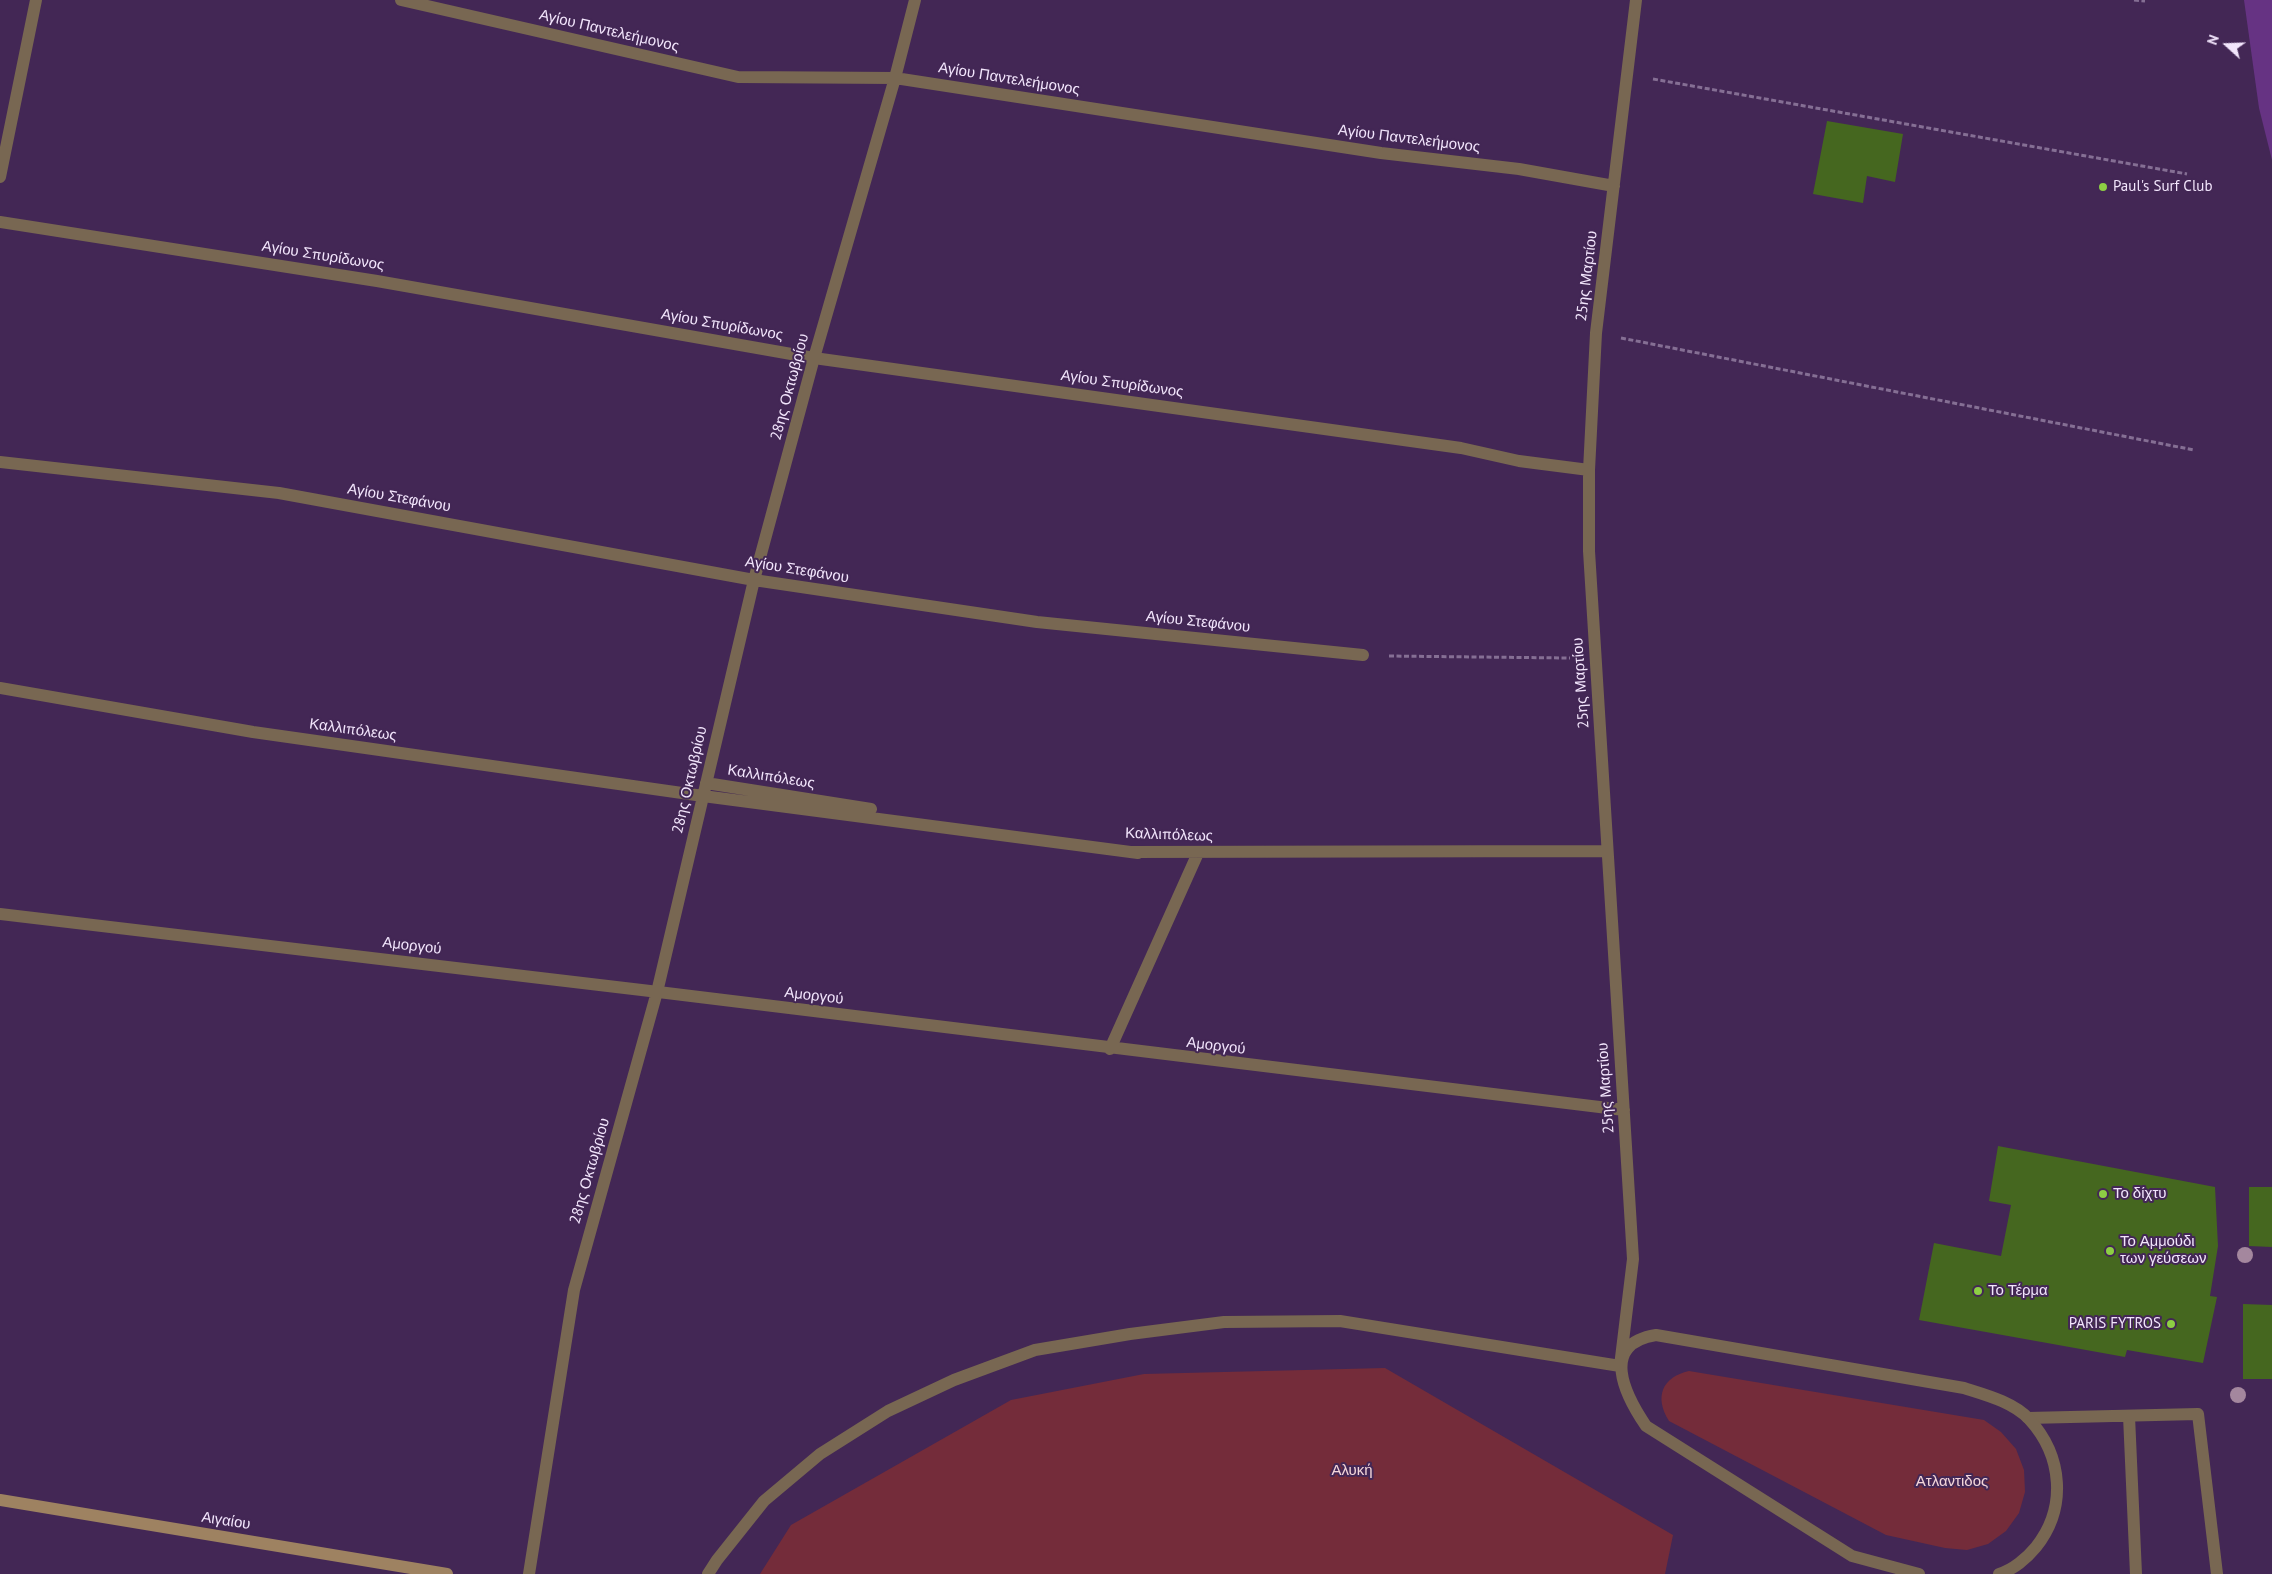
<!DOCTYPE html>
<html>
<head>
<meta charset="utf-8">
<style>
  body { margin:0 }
  #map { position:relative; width:2272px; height:1574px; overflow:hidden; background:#432755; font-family:"PT Sans",sans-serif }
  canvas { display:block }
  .north { position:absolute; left:2202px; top:20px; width:50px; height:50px; -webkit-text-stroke:4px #432755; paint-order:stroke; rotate:290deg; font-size:14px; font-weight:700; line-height:20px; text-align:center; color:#f2e5fc }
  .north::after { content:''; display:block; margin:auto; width:18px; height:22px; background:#f2e5fc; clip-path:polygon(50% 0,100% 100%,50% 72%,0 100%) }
</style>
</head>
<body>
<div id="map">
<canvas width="2272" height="1574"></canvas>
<div class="north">N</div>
</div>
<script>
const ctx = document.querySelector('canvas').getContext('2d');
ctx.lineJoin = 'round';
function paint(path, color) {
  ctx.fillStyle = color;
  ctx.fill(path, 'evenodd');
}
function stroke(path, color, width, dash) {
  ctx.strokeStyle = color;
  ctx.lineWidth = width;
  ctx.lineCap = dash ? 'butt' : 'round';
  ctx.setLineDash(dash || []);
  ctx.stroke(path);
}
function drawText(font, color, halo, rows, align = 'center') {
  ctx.font = font + ' "PT Sans",sans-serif';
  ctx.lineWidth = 4;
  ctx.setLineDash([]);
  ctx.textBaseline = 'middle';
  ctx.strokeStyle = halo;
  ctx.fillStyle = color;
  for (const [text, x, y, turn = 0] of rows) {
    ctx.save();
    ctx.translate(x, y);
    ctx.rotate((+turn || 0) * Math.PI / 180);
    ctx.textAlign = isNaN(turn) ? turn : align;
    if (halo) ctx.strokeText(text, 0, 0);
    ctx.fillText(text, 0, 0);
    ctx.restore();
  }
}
paint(new Path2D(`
  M1385,1368L1673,1535L1665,1574H760L791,1525L1011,1400L1144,1374Z
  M1689,1371L1984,1420L2001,1432L2016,1449L2024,1470L2025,1492L2019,1513L2006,1531L1988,1544L1967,1550L1945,1548L1886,1535L1669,1421C1654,1397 1662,1377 1689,1371Z`), '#742c3a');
paint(new Path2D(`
  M2244,0H2272V160L2259,108Z`), '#663383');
paint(new Path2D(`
  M1827,121L1903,134L1895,182L1867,176L1863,203L1813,194Z
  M1998,1146L2215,1187L2218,1246L2210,1296L2217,1297L2203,1363L2127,1350L2125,1357L1919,1320L1934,1243L2001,1256L2011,1205L1989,1201Z
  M2249,1187H2272V1247L2249,1246Z
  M2243,1304L2272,1305V1379H2243Z`), '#45671f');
stroke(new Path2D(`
  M2134,0L2145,1
  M1653,79L2187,174
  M1621,338L2194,450
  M1389,656L1570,658`), '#856f94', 3, [5, 2.5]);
stroke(new Path2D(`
  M2129,1416L2136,1574
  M2028,1418L2198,1414L2217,1574`), '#786752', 12);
stroke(new Path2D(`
  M401,0L738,77L895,78L1381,153L1519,169L1614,186
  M0,177L36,0
  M0,222L377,281L814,358L1461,448L1519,461L1589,470
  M0,462L279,493L754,580L1037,622L1363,655
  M0,688L253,732L703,796L1138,853
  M706,783L871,809
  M1130,852L1607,851
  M0,914C542,975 1082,1046 1624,1110
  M1110,1049L1198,853
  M1620,1366L1633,1259L1589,551V470L1596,333L1636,0
  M529,1574L574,1290L657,992L754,580L814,358L895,78L915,0
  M708,1574L717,1560L764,1501L820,1454L888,1411L954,1380L1035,1350L1130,1334L1224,1322L1340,1321L1620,1366
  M1919,1574L1852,1556L1646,1426C1625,1395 1599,1344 1656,1335L1964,1388C1986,1395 2013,1402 2029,1419C2063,1456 2067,1508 2036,1547C2027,1558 2013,1570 1999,1574`), '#786752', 12);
stroke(new Path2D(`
  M0,1500L447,1574`), '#9e8261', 12);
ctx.fillStyle = '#a4879e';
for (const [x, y] of [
  [2245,1255],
  [2238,1395]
]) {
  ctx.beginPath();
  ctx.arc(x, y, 8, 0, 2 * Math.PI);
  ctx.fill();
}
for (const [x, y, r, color] of [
  [2103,187,5,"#8dce44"],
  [2103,1194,5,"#8dce44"],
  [2110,1251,5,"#8dce44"],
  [1978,1291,5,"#8dce44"],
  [2171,1324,5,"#8dce44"]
]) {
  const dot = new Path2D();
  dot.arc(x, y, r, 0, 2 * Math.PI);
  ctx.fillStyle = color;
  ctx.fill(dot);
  stroke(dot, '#432755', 2);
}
drawText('15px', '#f2e5fc', '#432755', [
  ["Αγίου Παντελεήμονος",609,31,13],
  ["Αγίου Παντελεήμονος",1009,79,9],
  ["Αγίου Παντελεήμονος",1409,139,7],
  ["Αγίου Σπυρίδωνος",323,256,9],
  ["25ης Μαρτίου",1587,276,-83],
  ["Αγίου Σπυρίδωνος",722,325,10],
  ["Αγίου Σπυρίδωνος",1122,384,8],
  ["28ης Οκτωβρίου",790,387,-75],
  ["Αγίου Στεφάνου",399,498,10],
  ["Αγίου Στεφάνου",797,570,9],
  ["Αγίου Στεφάνου",1198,622,6],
  ["25ης Μαρτίου",1581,683,-94],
  ["Καλλιπόλεως",353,730,8],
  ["Καλλιπόλεως",771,777,9],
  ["28ης Οκτωβρίου",690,780,-77],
  ["Καλλιπόλεως",1169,835,2],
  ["Αμοργού",412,946,7],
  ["Αμοργού",814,996,7],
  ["Αμοργού",1216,1046,7],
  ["25ης Μαρτίου",1606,1088,-94],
  ["28ης Οκτωβρίου",590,1171,-74],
  ["Αιγαίου",226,1521,9]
]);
drawText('15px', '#f2e5fc', '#432755', [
  ["Paul's Surf Club",2113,187],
  ["Το δίχτυ",2113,1194],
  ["Το Αμμούδι",2120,1242],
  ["των γεύσεων",2120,1259],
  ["Το Τέρμα",1988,1291],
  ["PARIS FYTROS",2161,1324,"right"]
], 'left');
drawText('15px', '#f4d6d9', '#432755', [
  ["Αλυκή",1352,1471],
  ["Ατλαντιδος",1952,1482]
]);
</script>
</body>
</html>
